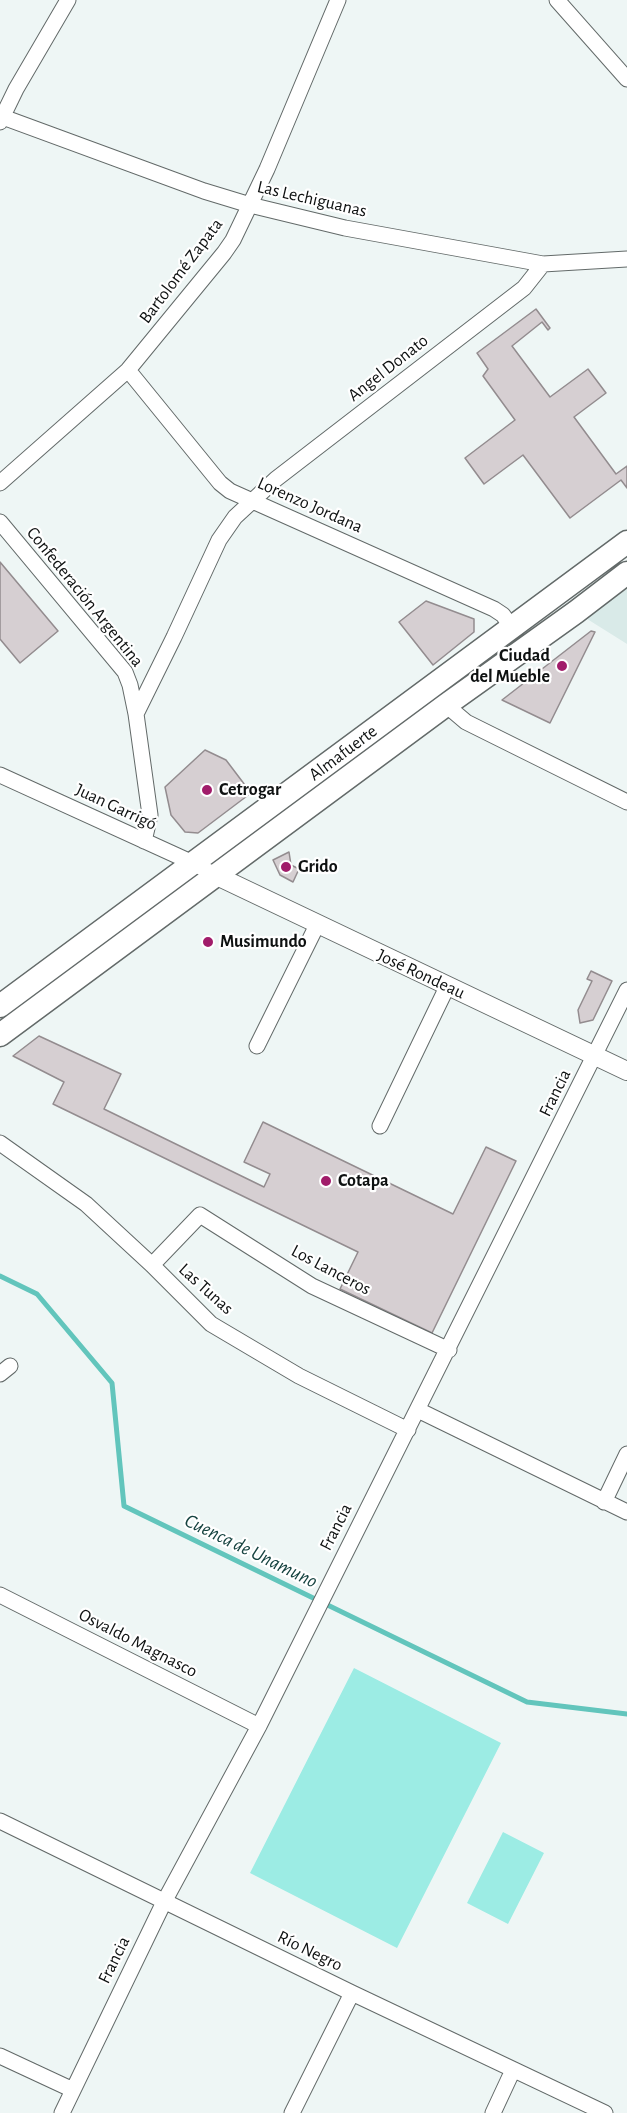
<!DOCTYPE html>
<html>
<head>
<meta charset="utf-8">
<style>
  body { margin:0 }
  canvas { display:block; background:#eef6f5 }
</style>
</head>
<body>
<canvas width="627" height="2113"></canvas>
<script>
const ctx = document.querySelector('canvas').getContext('2d');
ctx.lineJoin = 'round';
function paint(path, color) {
  ctx.fillStyle = color;
  ctx.fill(path, 'evenodd');
}
function stroke(path, color, width, dash) {
  ctx.strokeStyle = color;
  ctx.lineWidth = width;
  ctx.lineCap = dash ? 'butt' : 'round';
  ctx.setLineDash(dash || []);
  ctx.stroke(path);
}
function drawText(font, color, halo, rows, align = 'center') {
  ctx.font = font + ' "Alegreya Sans",sans-serif';
  ctx.lineWidth = 4.5;
  ctx.setLineDash([]);
  ctx.textBaseline = 'middle';
  ctx.strokeStyle = halo;
  ctx.fillStyle = color;
  for (const [text, x, y, turn = 0] of rows) {
    ctx.save();
    ctx.translate(x, y);
    ctx.rotate((+turn || 0) * Math.PI / 180);
    ctx.textAlign = isNaN(turn) ? turn : align;
    if (halo) ctx.strokeText(text, 0, 0);
    ctx.fillText(text, 0, 0);
    ctx.restore();
  }
}
paint(new Path2D(`
  M627,573V644L576,612Z`), '#d9eae8');
paint(new Path2D(`
  M354,1668L501,1743L397,1948L250,1873Z
  M503,1832L544,1853L508,1924L467,1903Z`), '#9cece4');
stroke(new Path2D(`
  M0,1276L37,1294L112,1383L124,1506L527,1702L627,1714`), '#62c5bc', 5);
const building = new Path2D(`
  M536,309L550,328L548,330L542,322L512,346L550,397L588,369L606,393L574,417L616,474L627,466V488L621,480L570,518L523,455L484,484L465,458L515,420L483,376L488,369L477,353Z
  M0,562L58,631L20,663L0,639Z
  M426,601L474,619V632L433,665L399,622Z
  M591,631L595,632L550,723L502,700Z
  M205,750L226,760L251,793L198,833L185,832L171,815L165,787Z
  M289,852L291,865L299,869L293,882L280,875L273,860Z
  M591,971L612,981L593,1020L580,1023L578,1010L592,981L587,979Z
  M39,1036L121,1074L104,1109L264,1187L270,1174L244,1162L263,1122L453,1214L486,1147L516,1161L432,1333L340,1289L358,1252L53,1104L64,1082L13,1056Z`);
paint(building, '#d6cfd2');
stroke(building, '#938c8f', 1.5);
const minor = new Path2D(`
  M557,0L627,79
  M0,116L204,191L250,205L345,228L543,264L627,259
  M0,122L16,89L68,0
  M128,370L220,483L230,491L494,609L503,615L512,628
  M0,483L128,370L224,253L233,240L267,169L338,0
  M0,522L125,672L130,685L136,714L150,815L144,841
  M446,705L466,722L627,802
  M136,714L174,637L219,540L235,517L276,479L524,288L543,264
  M0,775L193,863L215,875
  M257,1046L317,925
  M380,1126L447,987
  M0,1143L86,1204L152,1265L211,1324L299,1376L408,1430
  M152,1265L200,1215L312,1286L449,1350
  M0,1374L10,1366
  M418,1410L627,1512
  M604,1502L627,1454
  M0,1595L259,1726
  M0,1821L352,1993L605,2113
  M0,2056L73,2090
  M62,2113L164,1902L259,1726L627,990
  M292,2113L352,1993
  M493,2113L513,2070`);
const tertiary = new Path2D(`
  M215,875L627,1071`);
const primary = new Path2D(`
  M0,1006L627,542
  M0,1035L446,705L576,612L627,573`);
stroke(minor, '#636a69', 17);
stroke(tertiary, '#636a69', 20);
stroke(primary, '#636a69', 25);
stroke(minor, '#fff', 15);
stroke(tertiary, '#fff', 18);
stroke(primary, '#fff', 22);
for (const [x, y, r, color] of [
  [562,666,6,"#a11c6a"],
  [207,790,6,"#a11c6a"],
  [286,867,6,"#a11c6a"],
  [208,942,6,"#a11c6a"],
  [326,1181,6,"#a11c6a"]
]) {
  const dot = new Path2D();
  dot.arc(x, y, r, 0, 2 * Math.PI);
  ctx.fillStyle = color;
  ctx.fill(dot);
  stroke(dot, '#fff', 2);
}
drawText('18px', '#0e1111', '#fff', [
  ["Las Lechiguanas",312,199,13],
  ["Bartolomé Zapata",181,271,-53],
  ["Angel Donato",388,368,-38],
  ["Lorenzo Jordana",310,505,24],
  ["Confederación Argentina",85,597,51],
  ["Almafuerte",343,753,-37],
  ["Juan Garrigó",116,807,25],
  ["José Rondeau",421,974,25],
  ["Francia",555,1093,-64],
  ["Los Lanceros",331,1270,28],
  ["Las Tunas",206,1289,42],
  ["Francia",336,1527,-63],
  ["Osvaldo Magnasco",138,1643,27],
  ["Río Negro",310,1951,26],
  ["Francia",114,1960,-64]
]);
drawText('bold 18px', '#0e1111', '#fff', [
  ["Ciudad",550,656,"right"],
  ["del Mueble",550,677,"right"],
  ["Cetrogar",219,790],
  ["Grido",298,867],
  ["Musimundo",220,942],
  ["Cotapa",338,1181]
], 'left');
drawText('italic 20px', '#164340', '#fff', [
  ["Cuenca de Unamuno",251,1551,26]
]);
</script>
</body>
</html>
